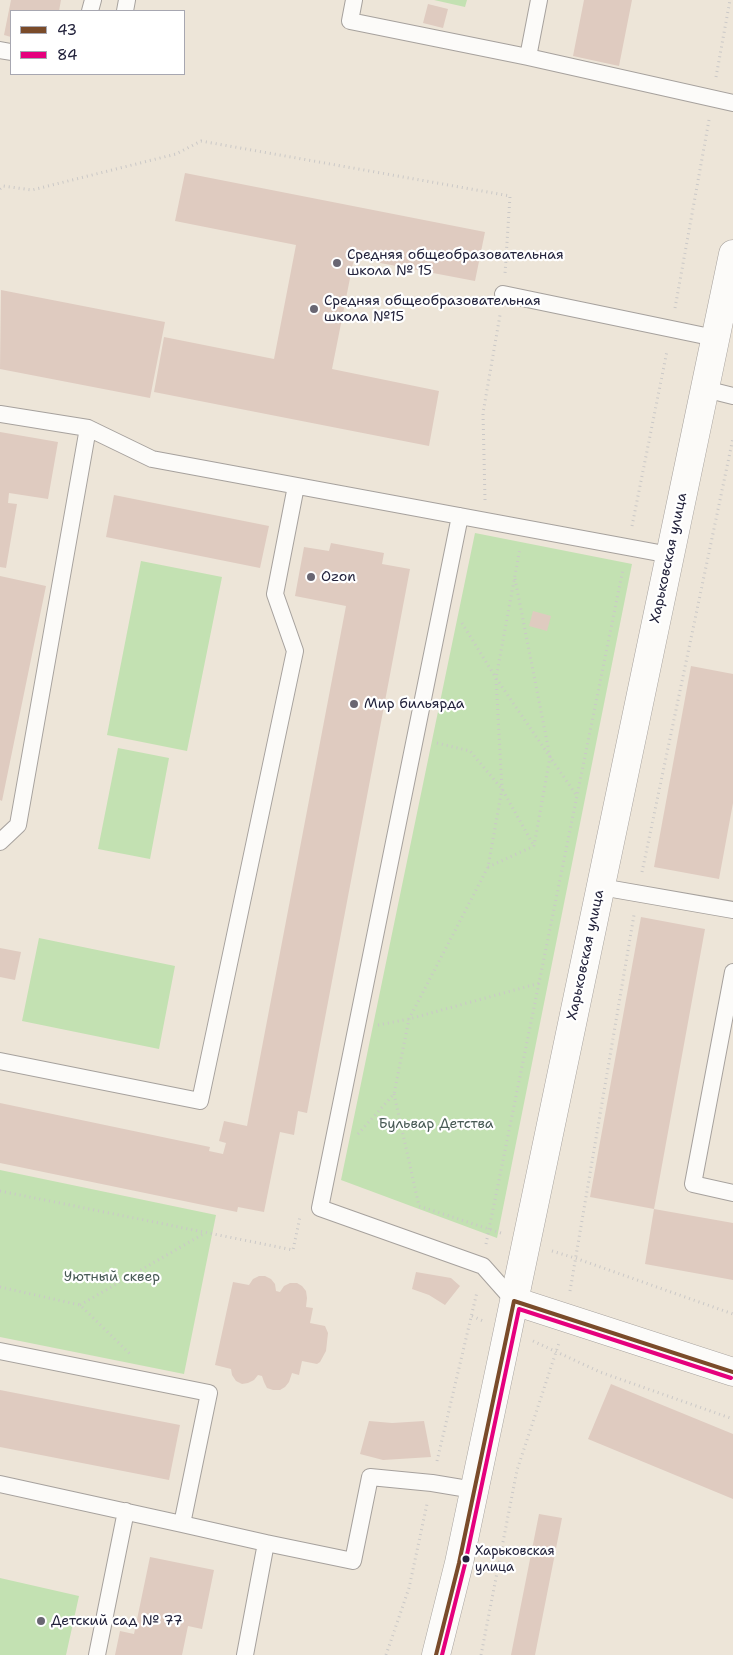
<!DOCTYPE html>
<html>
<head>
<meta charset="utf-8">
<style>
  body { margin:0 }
  #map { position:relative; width:733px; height:1655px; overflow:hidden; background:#ede5d8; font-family:"Shantell Sans",sans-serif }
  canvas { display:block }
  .legend { position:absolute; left:10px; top:10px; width:175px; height:65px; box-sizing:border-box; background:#fff; border:1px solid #a7a7b1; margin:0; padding:6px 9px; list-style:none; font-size:15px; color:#22223b }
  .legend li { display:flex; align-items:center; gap:10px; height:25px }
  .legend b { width:25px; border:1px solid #a7a7b1 }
</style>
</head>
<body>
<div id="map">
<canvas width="733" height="1655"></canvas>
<ul class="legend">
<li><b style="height:6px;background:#7a4b2a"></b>43</li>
<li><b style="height:6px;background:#e5007d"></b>84</li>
</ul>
</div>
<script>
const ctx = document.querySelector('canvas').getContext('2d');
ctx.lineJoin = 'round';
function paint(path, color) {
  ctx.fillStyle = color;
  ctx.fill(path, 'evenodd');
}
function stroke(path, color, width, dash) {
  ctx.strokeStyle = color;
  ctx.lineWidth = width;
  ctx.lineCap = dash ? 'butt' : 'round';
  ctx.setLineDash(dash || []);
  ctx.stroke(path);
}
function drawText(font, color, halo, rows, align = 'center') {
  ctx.font = font + ' "Shantell Sans",sans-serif';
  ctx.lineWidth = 4.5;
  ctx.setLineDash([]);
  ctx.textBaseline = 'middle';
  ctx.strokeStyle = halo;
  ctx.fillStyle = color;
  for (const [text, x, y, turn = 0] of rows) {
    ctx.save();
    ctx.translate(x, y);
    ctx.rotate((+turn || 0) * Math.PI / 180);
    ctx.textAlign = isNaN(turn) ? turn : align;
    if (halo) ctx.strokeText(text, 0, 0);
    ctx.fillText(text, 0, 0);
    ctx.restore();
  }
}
paint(new Path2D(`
  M434,0H467L465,7Z
  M475,533L632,564L497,1238L341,1180Z
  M141,561L222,577L187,751L107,735Z
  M118,748L169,758L150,859L98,849Z
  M39,938L175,966L159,1049L22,1021Z
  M0,1170L216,1215L184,1374L0,1337Z
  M0,1578L79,1596L66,1655H0Z`), '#c3e1b2');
paint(new Path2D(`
  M11,0H61L59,11H11V37L4,35Z
  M584,0H632L619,66L573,56Z
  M428,4L448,9L443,28L423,23Z
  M185,173L485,232L475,281L354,258L332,369L439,391L429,446L154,392L164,337L274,359L296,245L175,221Z
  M1,290L165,322L150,398L0,369Z
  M0,432L58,442L48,499L9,493L8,503L17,504L6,568L0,567Z
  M114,495L269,526L260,568L106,537Z
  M331,543L384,553L382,564L410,569L307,1113L298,1111L294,1135L280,1132L264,1212L238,1207L237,1212L0,1163V1103L210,1147L209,1151L223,1154L226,1143L219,1141L224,1121L247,1126L346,606L295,596L304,547L329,551Z
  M0,576L46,586L2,801L0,800Z
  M533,611L551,616L547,631L529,626Z
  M691,666L733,674V803L719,879L654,867Z
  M641,917L705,929L654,1209L590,1197Z
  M0,948L21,952L15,980L0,977Z
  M654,1209L733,1223V1280L645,1264Z
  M416,1272L451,1278L460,1286L445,1305L429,1295L412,1289Z
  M259,1276H265L271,1279L275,1284L276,1291L280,1292L284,1286L290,1283H297L302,1286L306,1291L307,1298L306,1307L313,1308L310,1323L325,1326L328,1333L326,1351L320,1362L317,1364L302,1361L299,1375L292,1373L289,1382L285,1387L280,1390H273L267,1388L264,1382L262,1376L258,1375L254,1380L248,1383L242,1384L236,1381L232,1375L231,1369L215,1365L233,1282L249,1285L253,1279Z
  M611,1384L733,1434V1499L588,1439Z
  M0,1390L180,1425L169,1480L0,1447Z
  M369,1421L392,1423L424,1421L431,1457L383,1460L360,1454Z
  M539,1514L562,1518L535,1655H511Z
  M150,1557L214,1570L202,1629L188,1626L182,1655H115L120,1631L134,1634Z`), '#dfcbc0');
const lane = new Path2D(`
  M354,0L350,21L528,57
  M539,0L528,57L733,103
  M90,11L93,0
  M125,11L127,0
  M0,50L11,52
  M503,294L715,338
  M705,389L733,396
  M0,414L88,428L152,459L670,555
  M460,516L320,1208L483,1266L514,1301
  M0,842L18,825L88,428
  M601,887L733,910
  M733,972L693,1184L733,1193
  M0,1061L200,1101L295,651L275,594L296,486
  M0,1351L209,1393L182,1524L266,1543L245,1655
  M0,1484L182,1524
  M266,1543L353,1561L370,1477L432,1483L474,1490
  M97,1655L126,1511`);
const secondary = new Path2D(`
  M514,1301L733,1372
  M436,1655L459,1563L508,1330L733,254`);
stroke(lane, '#a6a19d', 18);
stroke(secondary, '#a6a19d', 29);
stroke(new Path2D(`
  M716,77L730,0
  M0,189L3,186L32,190L176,154L201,141L510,196L505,274
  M675,308L709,120
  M485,500L483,413L500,315
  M632,526L667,351
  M515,579L550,757L577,796
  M462,623L496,678L550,757L534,846
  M437,743L470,751L502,789L534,846
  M488,867L534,846
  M642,872L733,438
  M378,1025L409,1019L540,983
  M394,1094L419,1206L501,1233
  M358,1134L394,1094L409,1019L488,867L502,789L496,678L520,548
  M0,1191L293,1250L300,1217
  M486,1244L623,569
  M552,1251L575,1258L733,1314
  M0,1287L80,1305L130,1354
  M570,1291L634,915
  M80,1305L205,1233
  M472,1316L483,1321
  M533,1341L600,1372L733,1419
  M437,1461L477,1292
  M386,1655L409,1588L427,1504
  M481,1655L517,1470L559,1343`), '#cac8c7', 3, [1, 4]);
stroke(lane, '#fcfbf9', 16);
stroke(secondary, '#fcfbf9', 28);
stroke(new Path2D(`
  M436,1655L459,1563L514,1301L733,1372`), '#7a4b2a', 4);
stroke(new Path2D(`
  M442,1655L465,1564L519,1309L731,1378`), '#e5007d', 4);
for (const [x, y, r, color] of [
  [337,263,5,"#696672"],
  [314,309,5,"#696672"],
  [311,577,5,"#696672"],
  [354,704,5,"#696672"],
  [466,1559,4.5,"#22223b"],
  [41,1621,5,"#696672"]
]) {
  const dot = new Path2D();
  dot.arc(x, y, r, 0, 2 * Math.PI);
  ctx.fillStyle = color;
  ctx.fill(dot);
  stroke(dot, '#fff', 2);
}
drawText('13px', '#22223b', '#fff', [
  ["Харьковская",475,1552],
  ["улица",475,1568]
], 'left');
drawText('14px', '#22223b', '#fff', [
  ["Средняя общеобразовательная",347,255],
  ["школа № 15",347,271],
  ["Средняя общеобразовательная",324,301],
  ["школа №15",324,317],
  ["Ozon",321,577],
  ["Мир бильярда",364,704],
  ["Детский сад № 77",51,1621]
], 'left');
drawText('14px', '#22223b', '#fff', [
  ["Харьковская улица",669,558,-78],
  ["Харьковская улица",586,955,-78]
]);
drawText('14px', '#485a55', '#fff', [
  ["Бульвар Детства",436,1124],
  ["Уютный сквер",112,1277]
]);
</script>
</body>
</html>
